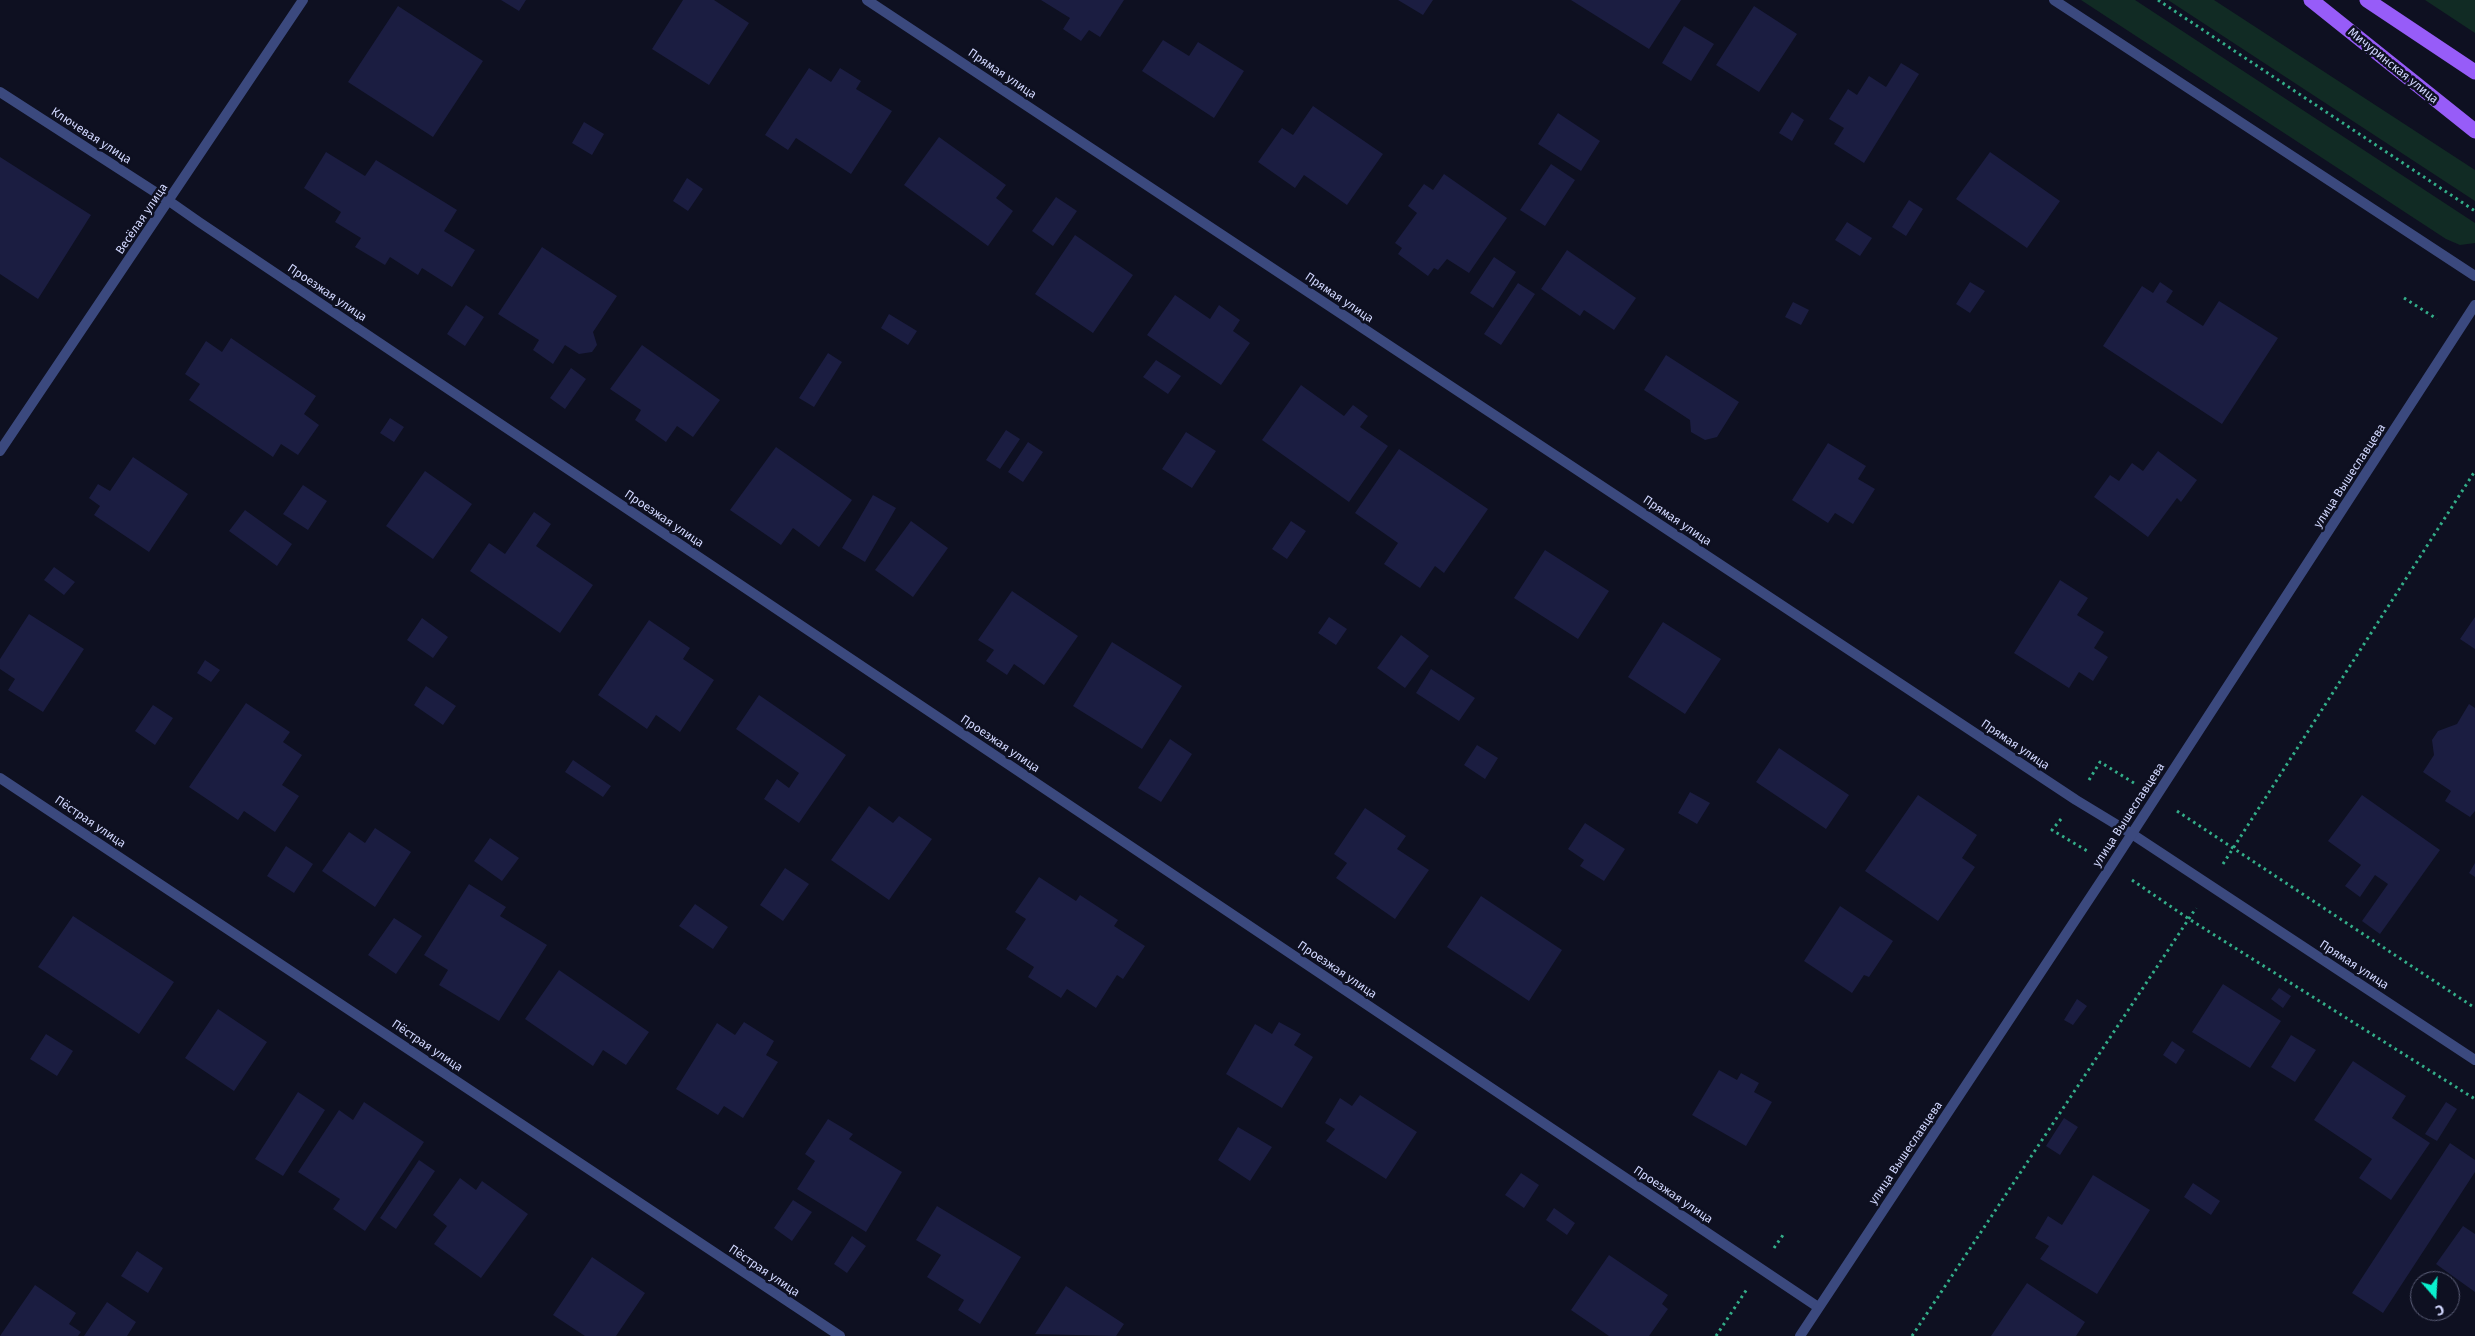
<!DOCTYPE html>
<html>
<head>
<meta charset="utf-8">
<style>
  body { margin:0 }
  #map { position:relative; width:2475px; height:1336px; overflow:hidden; background:#0e1021; font-family:"Fira Sans",sans-serif }
  canvas { display:block }
  .north { position:absolute; left:2410px; top:1271px; width:50px; height:50px; box-sizing:border-box; background:#0e1021; border:1px solid #5c5f79; border-radius:50%; rotate:161deg; font-size:14px; font-weight:700; line-height:20px; text-align:center; color:#d0d6fd }
  .north::after { content:''; display:block; margin:auto; width:18px; height:22px; background:#0af0ce; clip-path:polygon(50% 0,100% 100%,50% 72%,0 100%) }
</style>
</head>
<body>
<div id="map">
<canvas width="2475" height="1336"></canvas>
<div class="north">С</div>
</div>
<script>
const ctx = document.querySelector('canvas').getContext('2d');
ctx.lineJoin = 'round';
function paint(path, color) {
  ctx.fillStyle = color;
  ctx.fill(path, 'evenodd');
}
function stroke(path, color, width, dash) {
  ctx.strokeStyle = color;
  ctx.lineWidth = width;
  ctx.lineCap = dash ? 'butt' : 'round';
  ctx.setLineDash(dash || []);
  ctx.stroke(path);
}
function drawText(font, color, halo, rows, align = 'center') {
  ctx.font = font + ' "Fira Sans",sans-serif';
  ctx.lineWidth = 5;
  ctx.setLineDash([]);
  ctx.textBaseline = 'middle';
  ctx.strokeStyle = halo;
  ctx.fillStyle = color;
  for (const [text, x, y, turn = 0] of rows) {
    ctx.save();
    ctx.translate(x, y);
    ctx.rotate((+turn || 0) * Math.PI / 180);
    ctx.textAlign = isNaN(turn) ? turn : align;
    if (halo) ctx.strokeText(text, 0, 0);
    ctx.fillText(text, 0, 0);
    ctx.restore();
  }
}
paint(new Path2D(`
  M2081,0H2135L2475,223V243L2460,245L2446,239Z
  M2168,0H2214L2475,170V201Z
  M2425,0H2475V33Z`), '#112b24');
paint(new Path2D(`
  M501,0H526L519,11Z
  M683,0H714L749,23L709,85L652,49Z
  M1041,0H1124L1100,37L1089,30L1081,41L1063,29L1070,18Z
  M1398,0H1433L1423,15Z
  M1571,0H1681L1649,49Z
  M398,6L483,61L433,137L348,82Z
  M1754,6L1797,34L1759,92L1716,65Z
  M1684,26L1714,44L1691,81L1662,63Z
  M1163,40L1189,56L1198,42L1244,71L1214,118L1142,71Z
  M1901,63L1919,74L1864,163L1834,144L1844,128L1829,119L1848,89L1857,95L1869,76L1886,87Z
  M809,68L831,82L840,68L861,81L856,89L892,111L851,174L796,138L788,150L765,135Z
  M1313,106L1383,154L1347,205L1304,175L1295,188L1258,162L1282,128L1293,135Z
  M1792,112L1804,120L1792,141L1779,133Z
  M1558,113L1600,141L1581,171L1538,144Z
  M584,122L604,134L592,155L572,143Z
  M939,137L1006,185L996,198L1013,211L988,246L904,185Z
  M326,152L365,176L376,160L457,210L444,231L475,250L452,287L422,268L418,275L390,257L385,265L355,247L361,238L335,222L341,212L304,188Z
  M1990,152L2060,201L2027,248L1956,199Z
  M0,157L91,215L38,299L0,274Z
  M1551,164L1575,180L1545,226L1520,210Z
  M1444,174L1507,218L1469,273L1447,259L1438,270L1434,268L1428,276L1398,254L1402,248L1395,243L1417,213L1408,206L1424,184L1433,190Z
  M687,178L703,189L688,211L673,201Z
  M1056,197L1077,211L1053,246L1032,231Z
  M1909,200L1923,209L1906,236L1892,227Z
  M1847,222L1872,238L1860,256L1835,240Z
  M1075,235L1133,275L1093,333L1035,294Z
  M542,247L617,296L593,332L597,345L592,352L579,354L565,345L553,364L533,350L539,340L498,314Z
  M1567,250L1636,298L1614,330L1584,310L1580,316L1541,289Z
  M1494,257L1516,272L1493,308L1470,293Z
  M1970,282L1985,291L1970,313L1956,304Z
  M2160,282L2173,291L2166,302L2203,326L2219,301L2278,338L2222,424L2103,346L2142,286L2153,293Z
  M1518,283L1535,294L1501,345L1484,334Z
  M1175,295L1210,319L1219,305L1240,320L1233,331L1250,343L1221,385L1147,335Z
  M1793,302L1809,310L1801,325L1785,317Z
  M466,305L484,317L465,346L447,334Z
  M889,314L917,331L908,345L881,328Z
  M231,338L316,396L304,414L319,425L298,455L281,444L273,457L189,400L200,384L185,374L206,341L222,352Z
  M642,345L720,400L693,437L677,426L666,442L635,420L641,410L610,389Z
  M828,353L842,362L814,407L799,398Z
  M1666,355L1739,402L1717,437L1705,440L1691,432L1690,420L1644,390Z
  M1156,360L1181,376L1168,394L1143,377Z
  M571,368L586,379L565,409L550,398Z
  M1301,385L1344,416L1353,405L1368,416L1360,427L1388,446L1349,502L1262,440Z
  M390,418L404,427L394,442L380,433Z
  M1006,430L1020,439L1000,469L986,460Z
  M1186,432L1216,451L1192,488L1162,469Z
  M1028,442L1043,452L1023,482L1008,472Z
  M1828,443L1866,466L1858,479L1875,489L1853,524L1835,513L1828,523L1792,500Z
  M776,447L852,500L819,547L793,528L781,545L730,510Z
  M1399,449L1488,509L1444,573L1435,566L1420,588L1384,564L1398,543L1355,513Z
  M2158,451L2197,480L2181,502L2177,498L2148,537L2094,497L2110,475L2119,481L2132,463L2143,471Z
  M133,457L188,494L149,552L94,515L100,506L89,498L98,484L110,491Z
  M425,471L472,504L433,559L386,526Z
  M303,485L327,501L308,530L283,514Z
  M873,495L896,508L865,562L842,548Z
  M245,510L292,544L277,566L229,531Z
  M534,512L551,524L536,546L593,585L560,633L470,571L489,543L505,554Z
  M911,521L948,548L913,597L875,570Z
  M1291,521L1306,531L1287,559L1272,549Z
  M1545,550L1609,591L1578,639L1514,598Z
  M54,567L75,582L64,595L44,580Z
  M2060,580L2088,598L2077,615L2104,632L2094,648L2108,657L2093,681L2079,672L2069,688L2014,653Z
  M1012,591L1078,636L1044,685L1014,664L1007,675L986,661L994,650L978,640Z
  M29,614L84,649L43,712L8,690L15,679L0,669V659Z
  M1329,617L1347,629L1336,645L1318,633Z
  M2475,617V649L2460,639Z
  M422,618L448,637L433,658L407,640Z
  M649,620L690,648L683,659L714,680L680,732L656,715L647,729L598,695Z
  M1663,622L1721,659L1685,714L1628,677Z
  M1401,635L1429,656L1405,688L1377,668Z
  M1112,642L1182,686L1142,749L1073,706Z
  M205,660L220,670L211,682L197,673Z
  M1431,669L1475,698L1459,721L1416,693Z
  M426,686L456,706L443,725L414,705Z
  M759,695L846,755L799,823L764,799L777,779L789,788L799,773L736,729Z
  M246,703L290,732L283,742L302,755L282,785L299,796L275,832L244,811L238,820L189,787Z
  M2469,704L2475,708V811L2470,817L2445,801L2451,791L2423,772L2434,755L2432,740L2438,731L2457,724Z
  M153,705L173,718L155,745L135,731Z
  M1170,739L1192,754L1161,802L1138,788Z
  M1477,745L1498,758L1485,779L1464,765Z
  M1779,748L1849,795L1826,829L1756,782Z
  M573,760L611,786L603,797L565,772Z
  M1690,792L1710,803L1697,824L1678,813Z
  M1918,795L1977,835L1962,858L1975,867L1938,921L1865,871Z
  M2362,795L2440,850L2380,934L2362,921L2388,884L2375,875L2360,897L2345,886L2361,865L2328,841Z
  M869,806L893,823L899,816L932,839L889,900L831,860Z
  M1365,808L1406,836L1397,849L1429,870L1395,919L1336,878L1347,863L1334,854Z
  M1585,823L1625,849L1604,881L1580,866L1584,860L1568,849Z
  M375,828L411,852L375,907L322,871L349,832L365,843Z
  M490,838L519,858L502,881L474,861Z
  M286,846L313,864L294,893L267,876Z
  M2475,863V877L2469,873Z
  M785,868L809,884L783,921L760,905Z
  M1039,877L1076,901L1080,895L1118,920L1114,926L1145,946L1123,979L1117,975L1096,1008L1067,989L1061,998L1028,977L1034,967L1006,949L1026,919L1015,912Z
  M469,884L506,907L500,916L547,945L499,1021L439,985L448,970L424,955Z
  M1481,896L1562,950L1529,1001L1447,947Z
  M695,904L728,927L713,949L679,926Z
  M1840,906L1893,941L1869,977L1864,975L1852,993L1804,961Z
  M73,916L174,982L139,1034L38,967Z
  M394,918L422,936L396,974L368,955Z
  M559,970L649,1032L626,1065L603,1050L593,1066L525,1019Z
  M2223,984L2281,1021L2250,1068L2192,1032Z
  M2279,988L2291,996L2283,1008L2271,999Z
  M2077,999L2087,1006L2073,1025L2064,1020Z
  M218,1009L267,1042L234,1091L185,1058Z
  M744,1022L774,1041L766,1055L778,1062L743,1118L724,1106L718,1115L676,1089L717,1023L735,1035Z
  M1279,1022L1301,1034L1294,1045L1313,1057L1282,1108L1226,1074L1255,1024L1272,1034Z
  M46,1034L73,1051L57,1076L30,1059Z
  M2291,1035L2316,1050L2295,1082L2271,1067Z
  M2172,1041L2185,1050L2176,1064L2163,1055Z
  M2353,1061L2406,1096L2392,1118L2430,1143L2391,1200L2359,1178L2372,1159L2314,1120Z
  M1719,1070L1737,1080L1741,1073L1759,1083L1754,1092L1772,1102L1746,1146L1692,1115Z
  M298,1092L325,1110L283,1176L255,1159Z
  M1360,1095L1417,1132L1386,1179L1326,1141L1335,1129L1325,1123L1340,1098L1352,1106Z
  M364,1102L424,1142L365,1231L333,1209L340,1199L298,1172L339,1110L353,1120Z
  M2446,1102L2457,1109L2437,1141L2425,1134Z
  M2064,1118L2078,1127L2060,1155L2046,1146Z
  M828,1119L853,1134L849,1139L902,1172L866,1232L797,1189L815,1161L805,1154Z
  M1238,1127L1272,1147L1250,1181L1218,1160Z
  M2450,1143L2475,1160V1172L2383,1313L2352,1293Z
  M419,1160L435,1171L396,1229L380,1218Z
  M1521,1173L1539,1185L1524,1208L1505,1195Z
  M2093,1175L2150,1210L2097,1294L2040,1259L2049,1246L2035,1238L2048,1216L2062,1225Z
  M460,1178L476,1190L482,1181L528,1214L481,1278L434,1244L447,1226L433,1215Z
  M2193,1183L2220,1201L2211,1215L2184,1197Z
  M793,1200L812,1212L792,1241L774,1228Z
  M937,1206L1021,1257L980,1324L958,1310L964,1300L927,1277L941,1255L916,1240Z
  M1554,1208L1575,1223L1567,1235L1546,1220Z
  M2463,1226L2475,1234V1292L2436,1264Z
  M852,1236L866,1246L847,1273L834,1264Z
  M137,1251L163,1268L148,1293L121,1276Z
  M1609,1255L1668,1295L1662,1304L1668,1309L1649,1336H1609L1571,1310Z
  M592,1257L645,1293L616,1336H585L553,1315Z
  M2027,1283L2085,1322L2076,1336H1991Z
  M35,1285L76,1313L69,1324L81,1332L78,1336H0Z
  M1066,1286L1124,1324L1116,1336L1035,1334Z
  M107,1302L136,1322L127,1336H84Z`), '#1b1d41');
stroke(new Path2D(`
  M2158,0L2475,211
  M2404,298L2437,319
  M2089,780L2100,762L2134,783
  M2177,811L2475,1008
  M2061,819L2052,830L2089,852
  M2223,864L2475,471
  M2132,880L2189,919L2475,1099
  M1774,1248L1783,1235
  M1716,1336L1747,1289
  M1912,1336L2196,908`), '#33ae89', 3, [2.5, 4]);
stroke(new Path2D(`
  M867,0L2076,800L2132,834L2475,1060
  M2054,0L2475,276
  M0,92L169,201L199,222L1818,1307
  M0,451L303,0
  M0,778L840,1336`), '#3b497e', 10);
stroke(new Path2D(`
  M1800,1336L2111,866L2475,305`), '#3b497e', 10);
stroke(new Path2D(`
  M2311,0L2475,131
  M2367,0L2475,72`), '#975cf8', 15);
drawText('12px', '#d0d6fd', '#0e1021', [
  ["Мичуринская улица",2393,66,39],
  ["Прямая улица",1002,74,34],
  ["Ключевая улица",91,136,33],
  ["Весёлая улица",142,219,-56],
  ["Проезжая улица",327,293,34],
  ["Прямая улица",1339,298,34],
  ["улица Вышеславцева",2350,476,-57],
  ["Проезжая улица",664,519,34],
  ["Прямая улица",1677,521,34],
  ["Проезжая улица",1000,744,34],
  ["Прямая улица",2015,745,34],
  ["улица Вышеславцева",2129,815,-57],
  ["Пёстрая улица",90,822,34],
  ["Прямая улица",2354,965,33],
  ["Проезжая улица",1337,970,34],
  ["Пёстрая улица",427,1046,34],
  ["улица Вышеславцева",1906,1153,-56],
  ["Проезжая улица",1673,1195,34],
  ["Пёстрая улица",764,1271,34]
]);
</script>
</body>
</html>
